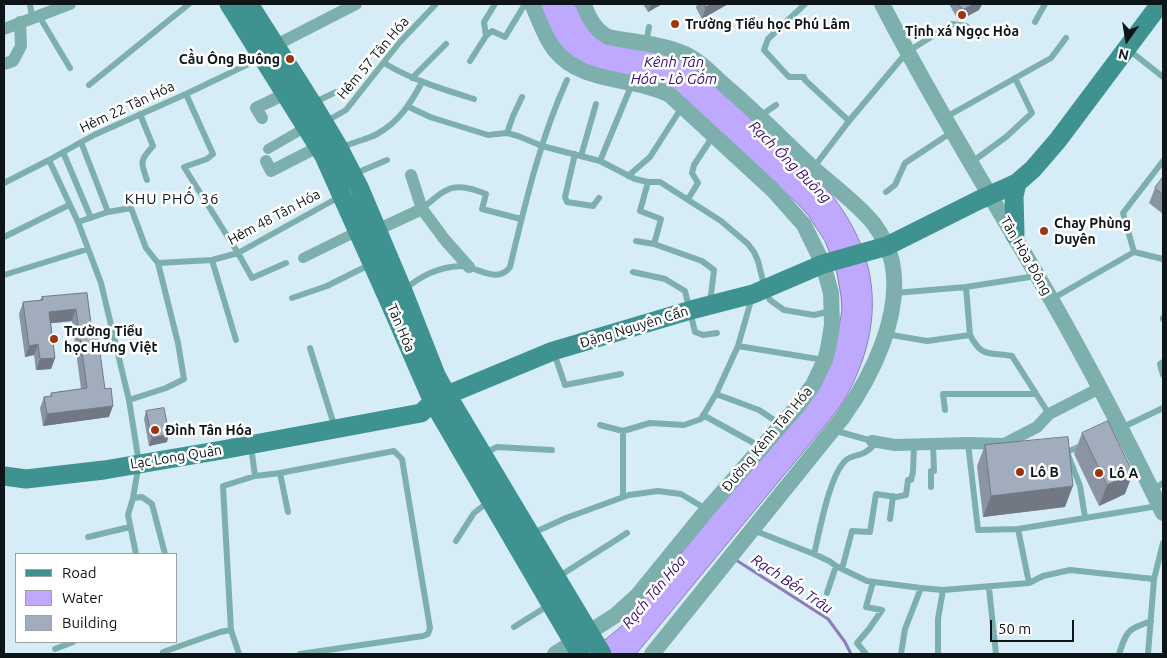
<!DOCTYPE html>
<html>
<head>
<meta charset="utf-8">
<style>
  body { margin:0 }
  #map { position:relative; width:1167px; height:658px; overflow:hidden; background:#d6edf7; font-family:Ubuntu,sans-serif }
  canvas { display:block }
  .frame { position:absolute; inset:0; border:5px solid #0d1518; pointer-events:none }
  .legend { position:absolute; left:15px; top:553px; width:162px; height:90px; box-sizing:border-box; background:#fff; border:1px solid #9ea1a3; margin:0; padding:6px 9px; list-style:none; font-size:15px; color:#0d1518 }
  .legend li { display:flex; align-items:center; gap:10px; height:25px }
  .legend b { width:25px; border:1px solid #9ea1a3 }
  .north { position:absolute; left:1102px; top:15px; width:50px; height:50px; -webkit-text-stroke:4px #fff; paint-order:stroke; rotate:193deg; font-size:14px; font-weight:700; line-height:20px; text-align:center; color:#0d1518 }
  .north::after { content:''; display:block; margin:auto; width:18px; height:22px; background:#0d1518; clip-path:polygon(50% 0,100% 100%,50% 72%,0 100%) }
  .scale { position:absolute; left:990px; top:620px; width:84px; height:22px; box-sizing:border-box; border:2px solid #0d1518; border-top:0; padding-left:6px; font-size:15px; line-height:18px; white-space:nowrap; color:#0d1518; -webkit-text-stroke:4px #fff; paint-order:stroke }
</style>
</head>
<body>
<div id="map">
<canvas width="1167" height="658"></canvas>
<div class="frame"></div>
<ul class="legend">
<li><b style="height:6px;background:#3e9390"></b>Road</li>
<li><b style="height:14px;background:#bfa9fe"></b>Water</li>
<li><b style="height:14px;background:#a1acbd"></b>Building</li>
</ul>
<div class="north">N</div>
<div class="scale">50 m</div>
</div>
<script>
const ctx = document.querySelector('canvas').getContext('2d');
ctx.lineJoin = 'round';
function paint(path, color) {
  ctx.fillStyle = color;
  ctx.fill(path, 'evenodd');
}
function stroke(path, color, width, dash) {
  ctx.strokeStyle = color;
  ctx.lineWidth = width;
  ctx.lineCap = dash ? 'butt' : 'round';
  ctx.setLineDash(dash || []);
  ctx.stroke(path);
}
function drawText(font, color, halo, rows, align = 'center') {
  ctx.font = font + ' Ubuntu,sans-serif';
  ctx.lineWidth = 5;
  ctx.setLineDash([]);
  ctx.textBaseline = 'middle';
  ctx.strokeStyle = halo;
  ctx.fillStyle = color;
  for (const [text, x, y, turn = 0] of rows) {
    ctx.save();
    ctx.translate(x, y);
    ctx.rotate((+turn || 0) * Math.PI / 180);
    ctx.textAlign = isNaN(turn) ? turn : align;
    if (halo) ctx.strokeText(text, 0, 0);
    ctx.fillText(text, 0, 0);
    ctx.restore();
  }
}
const water = new Path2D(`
  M539,4H575L583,21L684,57L820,181C878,246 889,317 847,395C842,405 834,414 827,423L636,654H581L606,639L623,625L804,402L836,344L842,310L841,296L836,268L825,241L808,215L798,204L674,90L599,71L573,59L555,39Z`);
paint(water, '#bfa9fe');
stroke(water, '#8a7db9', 1);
stroke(new Path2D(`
  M736,560L828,619L845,642L851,654`), '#8a7db9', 3);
stroke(new Path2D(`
  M30,4L32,18
  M805,4L768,39L764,50L789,77H804L805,80L849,121
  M39,16L70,68
  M1035,22L1045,4
  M486,36L492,31L505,37L525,4
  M646,43L649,27
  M1129,50L1163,77
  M470,61L486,36L484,22L495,4
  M384,63C412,80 442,89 474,99
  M412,78L446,44
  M89,85L189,4
  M186,94L213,154L207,159L184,167L238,253L252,278L286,263
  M313,103L336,92
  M409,107L430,117L488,135L507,133L518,136L542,146L600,161L635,179L648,182H660L721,221L748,244L754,252L758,261L765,289L770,300L784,310L814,315L831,311
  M140,114L153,146C139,161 141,163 147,180
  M760,116L776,105
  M946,117L1051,58L1066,38
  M325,122L346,110L399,43L436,4
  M507,133L513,116L522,97
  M81,142L108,212
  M341,148C352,142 366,140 377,134C399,122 411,103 422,82
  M63,152L91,218
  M575,154L565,197L567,202L593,206L599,198
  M581,156L596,104
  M49,160L78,222L101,283L129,400L139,463L133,498L128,515L136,554
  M600,161L632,84
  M972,162L1006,137L1032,113L1015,78
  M814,167L849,121L907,52L952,24L966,26L980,36
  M354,174L387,160
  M628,176L650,157L682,107
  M648,182L640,211L661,219L654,244L702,261L714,270L710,303
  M4,183L49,160L94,135L186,94L261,58
  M886,192L895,185L905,163L952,132
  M688,199L698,183L692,173L694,165L713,136
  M422,209C446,188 454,180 486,194L482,209L521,219
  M78,222L108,212L131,208L146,248L158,263L178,343L184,379L166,388L129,400
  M4,237L69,205
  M636,241L654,244
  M1134,252L1163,259
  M212,260L236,340
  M158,263L212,260L238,253L341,196
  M633,272L665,279L685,291L695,332L703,335L717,333
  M4,275L88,249
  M404,290C419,277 439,267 460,266C478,266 497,285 510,267C525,204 540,139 567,80
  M895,293L966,287L1036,276
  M292,298L327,286L371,264
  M1052,299L1134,252L1123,213L1163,161
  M1163,318V319
  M886,334L927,341L970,335L966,287
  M970,335C982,358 988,352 1012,356L1049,414
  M738,346L824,360
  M310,348L335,428
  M554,353L565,385L621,374
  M1163,362L1160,364L1163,375
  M716,394L759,410L780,424
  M945,410L943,394H1036
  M703,415L761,447
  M600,425L623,431L650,423L684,425L701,419L716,394L738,346L752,297
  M1121,428L1163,408
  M968,443L978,530L1018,529L1158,506
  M251,446L255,476L280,473L288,512
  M1067,452L1080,486L1085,517
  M485,453L497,447L552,450
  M1062,453L1067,452L1083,445
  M280,473L394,451L402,459L430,628L428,634L423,636L300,654
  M931,487V471H934L933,444
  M1152,490L1163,483
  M623,497V431
  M133,498L142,497L152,504L165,554
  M890,519L893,496
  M1018,529L1029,583
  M753,530L814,554L829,561L836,566L867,581L921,588L943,590L1029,583L1043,576L1070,570L1154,579
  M533,533L566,518L629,495L658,491L681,494L706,509
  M88,537L130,527
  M456,541L474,513L488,502
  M814,554C820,530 829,477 845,461C853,453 862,458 872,447V441L833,430
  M842,569L852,531L870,532L876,494L896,497L906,495L908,480H911L913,472L914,444
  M558,577L627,533
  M989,588L996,654
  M827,593L836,566
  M514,627L549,605
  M55,649L73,642
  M163,652L220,632L231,630
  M239,654L231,630L223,486L255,476
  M866,654L857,643L869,629L882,610L866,607L873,582
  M901,654L905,629L921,588
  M938,654V619L943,590
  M1119,654C1127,630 1127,630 1151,621
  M1148,654L1154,579L1163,543`), '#7db0ad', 6);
stroke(new Path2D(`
  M268,149L306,127
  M303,258L358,231`), '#7db0ad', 10);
stroke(new Path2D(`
  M4,29L70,4
  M276,45L356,4
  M4,64L13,61L21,46L20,22
  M262,118L256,108L285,94
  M266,161L271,171L318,147
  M411,175L422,209L445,240L469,267
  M377,230L422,209
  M872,441L895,445L968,443L1004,444L1037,427L1049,414L1100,388`), '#7db0ad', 12);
stroke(new Path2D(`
  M532,4C539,19 544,36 554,49C582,85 633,76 670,95L773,190L804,225L823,264L831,293L832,325L828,349L825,360L813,385L797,407L707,510L637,596L616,615L555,654
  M584,4C588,17 595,30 608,37C632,42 663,44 685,54C700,61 712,74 724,85C755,111 783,140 813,168C833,186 857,203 874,224C882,235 889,249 892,262C903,314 872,376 843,417L652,654
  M882,4C934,104 994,201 1051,299C1091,369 1128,441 1163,513`), '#7db0ad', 16);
stroke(new Path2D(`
  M229,4L324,156L389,301L433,402L580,654
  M249,4L312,103L339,148L359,187L403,291L436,375L447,395L602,654
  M1015,235L1014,196L1017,183
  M4,476L26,479L104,470L222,450L421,413L433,402L447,395L553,351L691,310L753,294L823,264L887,246L979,200L1017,183L1033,169L1058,140L1160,4`), '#3e9390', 19);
paint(new Path2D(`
  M643,4H662L648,12Z
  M697,4H728L702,19L696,8Z
  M949,4H982L979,10L960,20H958Z
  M1163,177V214L1149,203L1155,188Z
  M87,293L92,331L109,417L43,426L40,408L44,397L50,396L51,393L81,389L72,321L51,323L55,358L51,369L36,370L34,355L25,357L19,314L23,302L40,300L42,297Z
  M146,411L167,442L149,446L144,419Z
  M1082,433L1125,494L1099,506L1074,454Z
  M985,445L1065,507L983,517L977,466Z`), '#8a94a3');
paint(new Path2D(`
  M651,4H662L648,12Z
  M712,4H728L702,19L706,7Z
  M974,4H982L979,10L960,20H958L962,9Z
  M76,309L72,321L45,324L49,312Z
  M38,344L34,355L25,357L29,346Z
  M55,358L51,369L36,370L40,359Z
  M113,406L109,417L43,426L47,414Z
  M169,434L167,442L149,446L152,438Z
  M1133,473L1125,494L1099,506L1107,485Z
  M1073,486L1065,507L983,517L991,496Z`), '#717884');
const building = new Path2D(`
  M704,4H712L706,7Z
  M959,4H974L964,9H962Z
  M1163,177V195L1155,188Z
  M87,293L92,331H97L105,389L111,388L113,406L47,414L44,397L52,396L51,393L87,388L76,309L49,312L55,358L40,359L38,344L29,346L23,302L43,300L42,297Z
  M164,408L169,434L152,438L146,411Z
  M1108,421L1133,473L1107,485L1082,433Z
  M1068,437L1073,486L991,496L985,445Z`);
paint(building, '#a1acbd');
stroke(building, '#717884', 1);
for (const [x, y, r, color] of [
  [962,15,5,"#9d3610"],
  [675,24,5,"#9d3610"],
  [290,59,5,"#9d3610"],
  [1044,231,5,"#9d3610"],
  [54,339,5,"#9d3610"],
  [155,430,5,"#9d3610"],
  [1020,472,5,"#9d3610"],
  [1099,473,5,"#9d3610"]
]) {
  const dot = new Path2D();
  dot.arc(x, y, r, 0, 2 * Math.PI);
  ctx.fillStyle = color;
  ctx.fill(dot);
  stroke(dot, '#fff', 2);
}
drawText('bold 14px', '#0d1518', '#fff', [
  ["Trường Tiểu học Phú Lâm",685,24],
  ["Tịnh xá Ngọc Hòa",962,31,"center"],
  ["Cầu Ông Buông",280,59,"right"],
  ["Chay Phùng",1054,223],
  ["Duyên",1054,239],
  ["Trường Tiểu",64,331],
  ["học Hưng Việt",64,347],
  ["Đình Tân Hóa",165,430],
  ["Lô B",1030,472],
  ["Lô A",1109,473]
], 'left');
drawText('14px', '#0d1518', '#fff', [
  ["Hẻm 57 Tân Hóa",373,58,-50],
  ["Hẻm 22 Tân Hóa",127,107,-25],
  ["Hẻm 48 Tân Hóa",274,217,-28],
  ["Tân Hòa Đông",1026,256,60],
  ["Đặng Nguyên Cẩn",634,327,-17],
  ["Tân Hóa",401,328,67],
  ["Đường Kênh Tân Hóa",767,439,-50],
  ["Lạc Long Quân",176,457,-9]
]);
drawText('italic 15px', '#380e70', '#fff', [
  ["Kênh Tân",674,62],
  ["Hóa - Lò Gốm",674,79],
  ["Rạch Ông Buông",790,162,45],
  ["Rạch Bến Trâu",792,584,34],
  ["Rạch Tân Hóa",654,592,-50]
]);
ctx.letterSpacing = '1px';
drawText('15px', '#0d1518', '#fff', [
  ["KHU PHỐ 36",172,199]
]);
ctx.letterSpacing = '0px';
</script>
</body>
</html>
